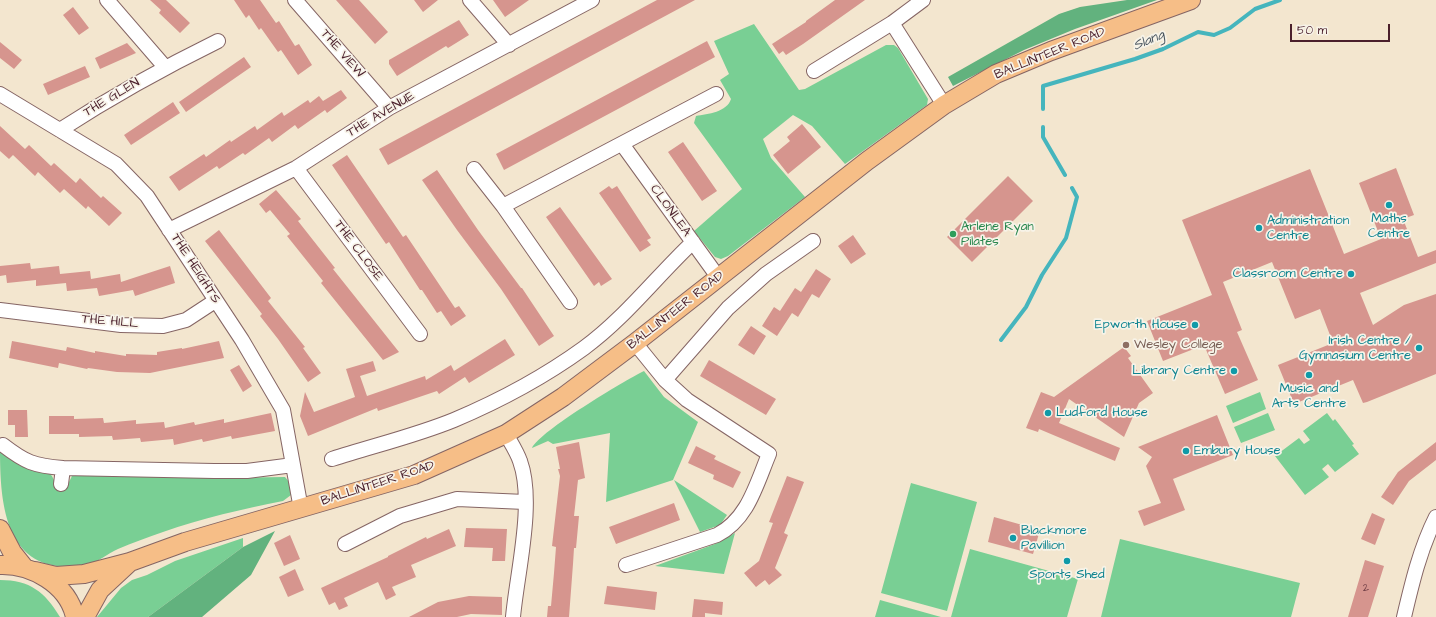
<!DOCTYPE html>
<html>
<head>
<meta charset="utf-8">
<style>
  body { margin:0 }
  #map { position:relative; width:1436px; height:617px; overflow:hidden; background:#f3e6cf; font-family:"Architects Daughter",sans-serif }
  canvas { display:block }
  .scale { position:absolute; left:1290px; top:24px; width:100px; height:18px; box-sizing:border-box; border:2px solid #4a1f2b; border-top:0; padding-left:5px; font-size:12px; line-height:14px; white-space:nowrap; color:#4a1f2b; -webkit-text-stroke:3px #f7f3e8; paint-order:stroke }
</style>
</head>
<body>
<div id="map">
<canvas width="1436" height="617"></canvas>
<div class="scale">50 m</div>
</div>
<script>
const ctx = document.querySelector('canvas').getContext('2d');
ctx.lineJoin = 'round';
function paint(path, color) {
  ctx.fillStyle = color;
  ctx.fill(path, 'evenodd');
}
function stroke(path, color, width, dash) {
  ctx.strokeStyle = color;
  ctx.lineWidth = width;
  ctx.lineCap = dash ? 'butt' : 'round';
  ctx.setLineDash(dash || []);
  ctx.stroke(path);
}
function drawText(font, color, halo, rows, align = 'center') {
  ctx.font = font + ' "Architects Daughter",sans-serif';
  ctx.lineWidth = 3.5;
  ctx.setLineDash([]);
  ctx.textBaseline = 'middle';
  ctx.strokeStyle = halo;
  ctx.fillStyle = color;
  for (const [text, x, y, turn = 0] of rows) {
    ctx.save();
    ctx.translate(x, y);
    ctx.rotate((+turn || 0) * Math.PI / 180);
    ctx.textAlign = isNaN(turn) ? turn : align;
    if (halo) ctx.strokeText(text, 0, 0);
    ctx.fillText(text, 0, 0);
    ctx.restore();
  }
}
paint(new Path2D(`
  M754,24L799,90L805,89L886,45H894L898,48L928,99L927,105L845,164L812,126L793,115L763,139L771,158L805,197L728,256L721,259L715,257L694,231L742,189L694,123L696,116C708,114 727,112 731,99L720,80L729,74L714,41Z
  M644,371L664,397L698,422L673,480L606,502L610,433L553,444L548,441L532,448C540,431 624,381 644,371Z
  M1260,392L1266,409L1233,423L1226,406Z
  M1268,413L1275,430L1241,443L1234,427Z
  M1327,413L1333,421L1335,419L1354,444L1352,445L1359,454L1335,472L1328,464L1322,469L1329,477L1305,495L1275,456L1299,438L1304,444L1310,440L1303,431Z
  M0,442C6,451 12,461 21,466C36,473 49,463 55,483L66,488L72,476L80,474L218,478L285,477L290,483L291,495L283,501C243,509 202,518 163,532C148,537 132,543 118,549C107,554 97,563 85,566C72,569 60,567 47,564C0,550 0,486 0,442Z
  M674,480L727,515L720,525L700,532Z
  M911,483L977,502L947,611L881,593Z
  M735,533L724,574L655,566L715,544Z
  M243,538V547L148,617H97L121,588L132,580L147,575L175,561Z
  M1120,539L1300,583L1291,617H1101Z
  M970,549L1078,579L1067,617H951Z
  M0,580C30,580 45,592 60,617H0Z
  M880,600L941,617H875Z`), '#79cf94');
paint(new Path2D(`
  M1127,0H1157L1075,29L1024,50L953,86L948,77L1059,14L1080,7Z
  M275,531L251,575L202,617H148L243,547Z`), '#62b27e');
stroke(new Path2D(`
  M1043,109V86L1135,59L1163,49L1198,32L1214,35L1230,28L1255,9L1280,0
  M1043,127V137L1065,175
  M1001,340L1026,307L1042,275L1066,238L1077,197L1072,188`), '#45b5bd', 4);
paint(new Path2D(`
  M150,0H166L190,23L180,33L159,13L161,10Z
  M234,0H260L276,23L279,21L295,46L299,44L312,65L298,75L281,50L278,52L261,28L259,30L249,15L246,18Z
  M336,0H359L388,32L375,44Z
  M414,0H438L423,12Z
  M493,0H529L505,17Z
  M657,0H695L388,165L379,149Z
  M835,0H865L803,44L786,55L783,51L779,54L772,44L806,22V21Z
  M73,7L89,28L79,35L63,15Z
  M459,20L469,35L448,48L446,46L397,76L389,64V60Z
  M707,41L715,57L504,170L496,154Z
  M0,42L22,60L14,69L0,58Z
  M127,43L136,53L100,69L95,58Z
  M244,57L251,67L186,112L179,102Z
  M85,66L90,77L48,95L43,84Z
  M341,90L347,98L327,113L325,110L298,129L295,125L272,142L269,138L245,155L243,153L219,169L217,166L179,191L169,177L204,154L206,157L230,140L231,142L255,126L257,130L282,112L284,116L308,100L310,103L319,96L323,101Z
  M173,102L180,113L131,145L124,135Z
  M802,124L821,147L788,174L773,155L790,141L787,137Z
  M0,126L25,149L29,145L51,166L54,163L76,183L80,178L101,198L103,196L122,213L109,226L88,206L86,209L64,189L60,193L38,172L35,176L13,155L9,159L0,151Z
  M683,142L717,191L702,201L668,152Z
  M347,155L403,237L406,235L455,308L459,306L466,316L451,326L441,311L437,313L422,290H420L389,242L386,244L332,165Z
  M1396,168L1414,215L1403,219L1418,257L1436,250V263L1360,293L1373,325L1404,305L1436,294V374L1367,402L1363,403L1353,380L1294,404L1278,365L1333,343L1320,309L1295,319L1272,262L1223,282L1242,330L1237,332L1258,380L1225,394L1204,345L1163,361L1147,321L1212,295L1182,220L1310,169L1344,254L1381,239L1359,183Z
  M437,170L478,230L521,288H522L554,336L539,346L501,289L457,230L422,180Z
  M1008,176L1033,201L972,262L947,237Z
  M609,186L612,189L617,186L651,238L647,240L651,245L640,252L599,193Z
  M276,190L301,219L298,221L335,268L333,269L399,352L383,360L321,283L323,281L287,236L290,234L270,210L266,213L259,204Z
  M560,207L612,279L601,286L599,282L594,286L546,217Z
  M219,230L271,298L268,301L305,347L303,348L321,373L308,382L278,339L260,316L262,314L205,241Z
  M853,235L866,254L851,264L838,246Z
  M30,263L31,269L59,266L60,274L90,271L91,279L120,274L121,282L170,266L175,283L135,296L133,290L99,296L97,288L67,291L66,283L36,286V280L7,283L6,275L0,276V266Z
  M816,269L831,279L819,298L812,294L798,317L792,313L777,336L762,326L774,307L780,311L795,288L801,292Z
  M751,326L766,336L754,355L738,345Z
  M505,339L515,355L469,383L465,377L439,394L437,391L378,411L377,408L308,436L300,416L305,392L314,412L355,397L346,369L373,361L376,371L360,376L367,396L425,376L426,380L451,365L454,371Z
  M12,341L66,351L67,347L95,353V351L126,356V354L157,355V352L182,348V349L219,341L224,358L150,373L117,372L88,368L87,369L59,363L58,368L9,358Z
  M1124,347L1131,356L1128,358L1153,393L1139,403L1124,437L1069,399L1059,423L1120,448L1115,461L1039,429L1038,432L1026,428L1041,392L1054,397Z
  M709,360L776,399L766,415L700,376Z
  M239,365L252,386L243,392L230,370Z
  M8,410H27L28,437H15V425H8Z
  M271,413L275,431L232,439L231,436L203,442L202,439L174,445L173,439L141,442L140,438L113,440L112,436L79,437V434H49V416H74V419L103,418L104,423L136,420V424L164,422L165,428L194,422L195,425L224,419V423Z
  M1217,415L1233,455L1173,479L1185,510L1144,526L1138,511L1161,503L1146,466L1152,457L1138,447Z
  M579,442L585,478L578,480L574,516H579L576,548H574L573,564L569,617H547L548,606H551L554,573L556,547L552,546L560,476L558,469H560L556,447Z
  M1436,442V460L1409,481L1393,505L1381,497L1398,472Z
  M696,446L716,456L714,459L741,472L733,488L713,479L714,475L688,463Z
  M787,476L804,482L784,533L788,535L775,568L782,575L769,585L765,580L756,587L744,573L759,561L773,523L769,522Z
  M674,503L680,520L616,544L609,527Z
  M1372,513L1385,519L1375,545L1361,539Z
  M994,517L1040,530L1033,554L988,542Z
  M466,528L507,529L505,561H492L493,548L464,547Z
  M449,529L456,546L411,565L416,577L392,587L396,595L386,600L378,582L344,598L348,606L339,610L335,602L329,605L321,588L388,557V556L426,537L427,539Z
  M290,535L300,559L284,566L274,543Z
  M1365,560L1384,566L1368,617H1348Z
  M295,569L304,590L288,597L279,577Z
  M607,586L657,592L655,610L604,604Z
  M469,596L502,597V615L471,614L457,617H409L438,602Z
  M694,599L723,602L722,615L705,613V617H692Z`), '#d6958e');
const minor = new Path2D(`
  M107,0L165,67
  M295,0L389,108
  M470,0L509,45
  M892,23L944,105
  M814,71L892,23L923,0
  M0,94L116,164L147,196L242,340L283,410L301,509
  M60,130C111,97 163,68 218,41
  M622,144L718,277
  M296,168L420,334
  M474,169L503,206L570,302
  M503,206L716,94
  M169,230L296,168L389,108L592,0
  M0,310L121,325L163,326L186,320L215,301
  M665,380L728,308L766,274L813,241
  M506,434C511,443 517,452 520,461C535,502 517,573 513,617
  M3,445C25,462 34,466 63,468
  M332,459C372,446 415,436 454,420C499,401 544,377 584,348C625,318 656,277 693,242
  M61,484L63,468L214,471H247L293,465
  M345,544L400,516L457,499L525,502
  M626,565L717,535C748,519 756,485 769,454L687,400L665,380L635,343
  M1404,617C1412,583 1420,549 1436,517`);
const major = new Path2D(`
  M0,529L12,552L24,567
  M0,565C31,564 68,584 75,617
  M35,571L56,576L84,574L130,562L185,542L414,475L506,434L563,397L635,343L867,161L944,105L996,74L1051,51L1191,0
  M85,617L100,590L128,564`);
stroke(minor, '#856564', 16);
stroke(major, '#856564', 20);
stroke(minor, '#fff', 14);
stroke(major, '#f6be87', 18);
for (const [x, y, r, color] of [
  [1389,205,4,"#0f9aa8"],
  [1259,228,4,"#0f9aa8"],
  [953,234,4,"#2e9e5b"],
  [1351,274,4,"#0f9aa8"],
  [1195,325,4,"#0f9aa8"],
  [1126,345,4,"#8d6e63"],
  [1419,348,4,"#0f9aa8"],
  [1234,371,4,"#0f9aa8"],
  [1309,375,4,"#0f9aa8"],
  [1048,413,4,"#0f9aa8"],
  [1186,451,4,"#0f9aa8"],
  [1013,538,4,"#0f9aa8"],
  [1067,561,4,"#0f9aa8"]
]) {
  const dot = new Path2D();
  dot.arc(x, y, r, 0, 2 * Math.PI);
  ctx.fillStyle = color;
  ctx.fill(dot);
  stroke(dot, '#f7f3e8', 1.5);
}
drawText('11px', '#6d3c44', null, [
  ["2",1366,589]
]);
drawText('13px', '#4a1f2b', '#f7f3e8', [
  ["THE VIEW",342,54,49],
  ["BALLINTEER ROAD",1050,54,-22],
  ["THE GLEN",112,98,-31],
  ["THE AVENUE",381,115,-31],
  ["CLONLEA",670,211,54],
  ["THE CLOSE",358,251,53],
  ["THE HEIGHTS",195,269,57],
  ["BALLINTEER ROAD",676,311,-38],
  ["THE HILL",110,322,5],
  ["BALLINTEER ROAD",378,484,-18]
]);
drawText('13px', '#0d838f', '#f7f3e8', [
  ["Maths",1389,219,"center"],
  ["Centre",1389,234,"center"],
  ["Administration",1267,221],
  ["Centre",1267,236],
  ["Classroom Centre",1343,274,"right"],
  ["Epworth House",1187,325,"right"],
  ["Irish Centre /",1411,341,"right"],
  ["Gymnasium Centre",1411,356,"right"],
  ["Library Centre",1226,371,"right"],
  ["Music and",1309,389,"center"],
  ["Arts Centre",1309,404,"center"],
  ["Ludford House",1056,413],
  ["Embury House",1194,451],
  ["Blackmore",1021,531],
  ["Pavillion",1021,546],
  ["Sports Shed",1067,575,"center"]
], 'left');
drawText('13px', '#27864d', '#f7f3e8', [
  ["Arlene Ryan",961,227],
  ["Pilates",961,242]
], 'left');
drawText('13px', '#785e54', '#f7f3e8', [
  ["Wesley College",1134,345]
], 'left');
drawText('italic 14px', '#48545e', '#f7f3e8', [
  ["Slang",1149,41,-23]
]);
</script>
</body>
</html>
